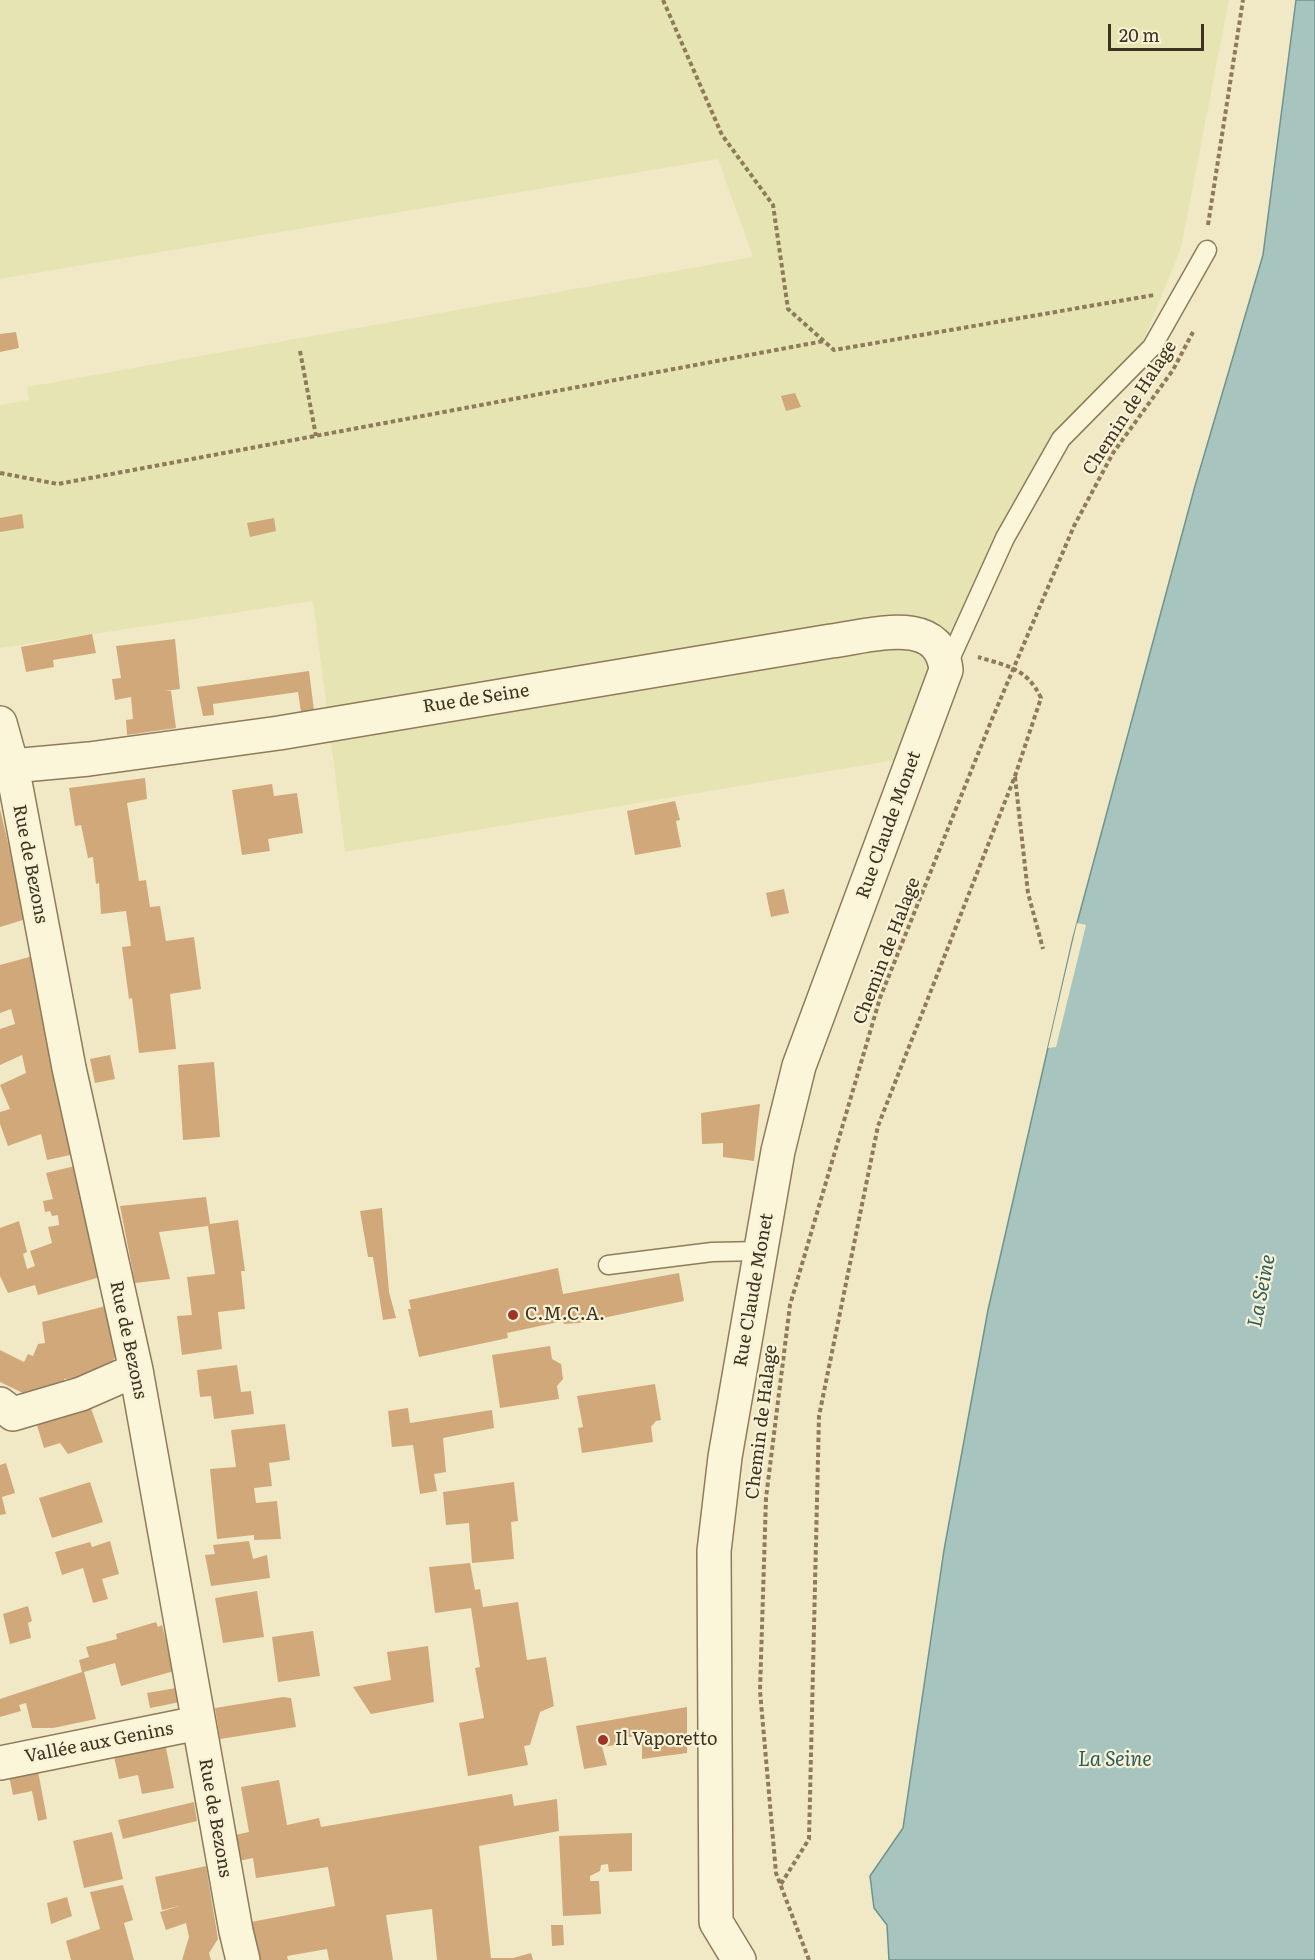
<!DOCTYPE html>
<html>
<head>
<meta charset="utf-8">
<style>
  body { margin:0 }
  #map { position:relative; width:1315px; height:1960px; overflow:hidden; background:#f1e9c6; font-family:Literata,serif }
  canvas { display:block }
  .scale { position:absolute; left:1108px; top:24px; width:96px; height:27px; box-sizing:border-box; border:3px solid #3d311f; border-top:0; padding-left:8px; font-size:18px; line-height:21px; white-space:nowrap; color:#3d311f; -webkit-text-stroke:4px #f8f2d6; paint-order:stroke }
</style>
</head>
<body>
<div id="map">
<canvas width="1315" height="1960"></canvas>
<div class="scale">20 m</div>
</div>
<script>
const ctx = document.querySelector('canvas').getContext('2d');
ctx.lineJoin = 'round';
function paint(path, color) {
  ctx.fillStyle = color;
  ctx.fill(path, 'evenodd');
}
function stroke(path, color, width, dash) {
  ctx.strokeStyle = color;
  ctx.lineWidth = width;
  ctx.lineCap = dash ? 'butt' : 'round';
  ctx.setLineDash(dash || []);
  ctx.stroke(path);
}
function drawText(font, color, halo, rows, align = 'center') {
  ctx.font = font + ' Literata,serif';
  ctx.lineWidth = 4.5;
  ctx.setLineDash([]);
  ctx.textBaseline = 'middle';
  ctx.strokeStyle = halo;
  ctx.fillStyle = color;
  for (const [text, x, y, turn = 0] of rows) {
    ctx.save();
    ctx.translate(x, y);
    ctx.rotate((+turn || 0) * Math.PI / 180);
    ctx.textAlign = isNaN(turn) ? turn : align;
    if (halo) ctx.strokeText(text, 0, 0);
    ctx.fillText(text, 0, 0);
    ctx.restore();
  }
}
paint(new Path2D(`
  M0,0H1229L1181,248L1136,359L1052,440L1011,506L895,760L345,852L313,601L0,648V405L29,400L27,387L753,257L718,159L0,279Z`), '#e7e4b3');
const water = new Path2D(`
  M1296,0H1315V1960H889L887,1925L874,1908L870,1876L903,1828L944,1550L988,1310L1073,938L1195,486L1263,255Z`);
paint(water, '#a8c4bf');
stroke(water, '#6d948e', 1.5);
paint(new Path2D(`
  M1077,923L1086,925L1056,1047L1048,1048Z`), '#f1e9c6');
paint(new Path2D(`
  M16,332L19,348L0,352V334Z
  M795,393L801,407L786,411L781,396Z
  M22,514L24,528L0,532V518Z
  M274,518L276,531L250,537L247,523Z
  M92,634L96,653L53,660L54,667L26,672L21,647Z
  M175,639L180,689L165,691H171L176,728L127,735L126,720L133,719L131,697L115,700L112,679L121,678L116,646Z
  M309,671L314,710L301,712L298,692L213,704L214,715L203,716L197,687Z
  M145,778L147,799L127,803L139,881L146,880L150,907L160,906L166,941L194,937L201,989L170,994L176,1049L139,1053L132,998L129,999L122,947L131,946L126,911L101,914L99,883L96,884L93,857L88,858L81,825L75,826L69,788Z
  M272,784L274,796L297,793L303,833L268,839L270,851L242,855L232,790Z
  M675,801L680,820L676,821L681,847L635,855L627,811Z
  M0,809L26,919L0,927Z
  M784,889L789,913L771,917L766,893Z
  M33,956L75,1154L47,1160L41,1134L8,1146L0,1124V1112L10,1109L0,1085L26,1073L22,1055L0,1065V1029L15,1024L11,1009L0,1013V965Z
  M110,1055L115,1079L95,1083L90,1059Z
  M214,1062L220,1137L183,1140L178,1065Z
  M760,1104L754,1161L723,1157V1143L702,1144L701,1113Z
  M75,1166L100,1277L38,1295L35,1285L8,1293L0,1276V1228L19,1221L27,1252L23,1254L27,1269L35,1266L30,1251L52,1243L48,1227L59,1225L58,1215L52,1216L50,1211L45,1212L43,1201L53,1199L46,1173Z
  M206,1197L210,1224L238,1220L245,1271H241L245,1309L218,1312L222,1349L182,1355L177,1316L192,1315L187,1277L215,1274L208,1226L159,1232L170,1279L135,1283L120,1206Z
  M382,1208L389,1292L396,1318L383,1320L373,1257H368L360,1211Z
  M558,1268L563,1294L679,1273L684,1301L579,1323L564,1324L563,1321L507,1333L508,1338L419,1357L408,1309H411L409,1300Z
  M106,1306L117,1355L100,1377L64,1379L65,1387L27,1395L0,1382V1350L24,1362L28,1354L33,1356L38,1344L45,1343L42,1322Z
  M550,1346L552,1359L561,1364L563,1379L557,1386L559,1399L500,1408L492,1355Z
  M237,1365L241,1392L251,1391L254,1414L214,1419L211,1396L200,1397L197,1370Z
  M655,1384L661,1420L656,1421L651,1427L653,1442L582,1453L578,1428L583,1427L577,1396Z
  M88,1400L103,1442L68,1454L60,1443L44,1448L35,1419Z
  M408,1408L410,1423L492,1410L494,1428L443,1438L446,1472L434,1474L437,1491L420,1494L413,1445L392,1447L388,1411Z
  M285,1424L290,1460L269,1463L272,1486L254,1488L256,1503L277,1501L281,1539L254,1540V1535L217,1539L210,1469L236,1467L231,1430Z
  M6,1463L15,1493L2,1497L6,1514L0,1515V1465Z
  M90,1482L103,1522L52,1538L39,1498Z
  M514,1482L518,1521L511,1522L514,1559L472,1563L469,1523L446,1525L443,1492Z
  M110,1541L119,1574L102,1579L108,1599L93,1603L83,1568L62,1575L55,1552L90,1542L92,1547Z
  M249,1541L253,1559L267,1555L270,1578L211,1586L205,1555L215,1554L213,1545Z
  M470,1563L475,1590L480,1589L483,1607L518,1602L527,1660L546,1657L554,1706L540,1712L530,1745L524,1746L528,1765L468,1776L459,1723L484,1718L475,1668L480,1667L471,1608L435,1613L429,1567Z
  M257,1591L264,1637L223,1643L215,1598Z
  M28,1606L32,1621L28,1623L31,1638L10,1644L3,1614Z
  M156,1622L158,1627L162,1625L174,1671L121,1686L115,1663L84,1672L96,1719L53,1728H32L26,1703L19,1705L21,1711L0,1717V1699L82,1672L79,1660L89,1657L86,1647L117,1639L116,1634Z
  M313,1631L320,1676L278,1682L272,1637Z
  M428,1646L434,1702L371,1714L353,1687L391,1680L387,1652Z
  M176,1688L180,1702L150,1708L147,1693Z
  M283,1697L291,1698L296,1727L220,1739L215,1708Z
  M687,1707V1753L642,1759V1737H627V1743L602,1747L607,1765L584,1769L576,1726Z
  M165,1743L174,1788L142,1794L138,1775L119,1779L113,1752Z
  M37,1766L47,1819L38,1821L32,1791L13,1795L8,1771Z
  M279,1780L287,1825L319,1818L321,1827L512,1794L514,1806L557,1799L559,1831L479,1846L491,1958H513L531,1953L533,1960H437L432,1909L386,1915L393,1960H329L327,1949L287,1956L288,1960H258L251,1922L335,1906L328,1867L256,1878L253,1858L239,1861L235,1835L249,1832L241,1787Z
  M194,1802L197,1821L123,1839L118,1820Z
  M112,1832L123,1879L84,1888L73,1841Z
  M632,1833V1871L609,1872L608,1864L601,1865L600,1871L590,1876V1881H599L601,1914L563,1916L559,1836Z
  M206,1866L218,1939L209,1953L211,1960H182L189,1937L186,1923L166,1930L160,1912L179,1906L162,1910L155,1877Z
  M123,1885L133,1920L124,1923L134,1960H71L66,1941L100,1929L90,1892Z
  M67,1897L72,1916L51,1924L47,1903Z
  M551,1925H563L564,1945L552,1946Z`), '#d1a87a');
const lane = new Path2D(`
  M946,668L1005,538L1061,439L1152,347L1207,250
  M608,1265L712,1252L761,1251`);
const street = new Path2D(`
  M0,723L12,766L69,1068L136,1370L236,1931L243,1960
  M12,766L89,759L279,733L831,641C871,636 940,613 946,670L799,1066L778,1151L725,1457L714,1551L716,1922L739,1960
  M0,1404L13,1414L81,1394L136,1370
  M0,1763L198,1723`);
stroke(lane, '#8e7b5a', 21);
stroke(street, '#8e7b5a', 36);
stroke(new Path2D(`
  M663,0L722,135L773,205L788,309L834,350L1154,295
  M1208,225L1243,0
  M300,351L316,436
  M0,473L58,484L824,341
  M1015,777L1028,893L1043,949
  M781,1884L809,1839L819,1416L878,1126L1015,776L1041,698C1027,668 1007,666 978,657
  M809,1960L776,1873L760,1691L766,1498L790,1305L880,998L992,719L1074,526L1113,453L1173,370L1193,332`), '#8e7b5a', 4, [4.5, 3]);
stroke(lane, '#fbf5da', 18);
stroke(street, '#fbf5da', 33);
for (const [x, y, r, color] of [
  [513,1315,6,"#a13326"],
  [603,1740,6,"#a13326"]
]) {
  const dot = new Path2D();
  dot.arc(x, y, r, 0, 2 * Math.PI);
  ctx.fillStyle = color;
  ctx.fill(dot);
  stroke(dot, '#f8f2d6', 2);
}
drawText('18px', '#3d311f', '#f8f2d6', [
  ["Chemin de Halage",1130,408,-57],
  ["Rue de Seine",476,699,-9],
  ["Rue Claude Monet",889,825,-70],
  ["Rue de Bezons",30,864,79],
  ["Chemin de Halage",887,951,-69],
  ["Rue Claude Monet",754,1290,-80],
  ["Rue de Bezons",128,1340,78],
  ["Chemin de Halage",762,1422,-83],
  ["Vallée aux Genins",99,1743,-11],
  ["Rue de Bezons",215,1818,80]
]);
drawText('18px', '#3d311f', '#f8f2d6', [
  ["C.M.C.A.",525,1315],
  ["Il Vaporetto",615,1740]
], 'left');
drawText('italic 20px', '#2d5c5e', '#f8f2d6', [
  ["La Seine",1262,1291,-79],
  ["La Seine",1115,1760]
]);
</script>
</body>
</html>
